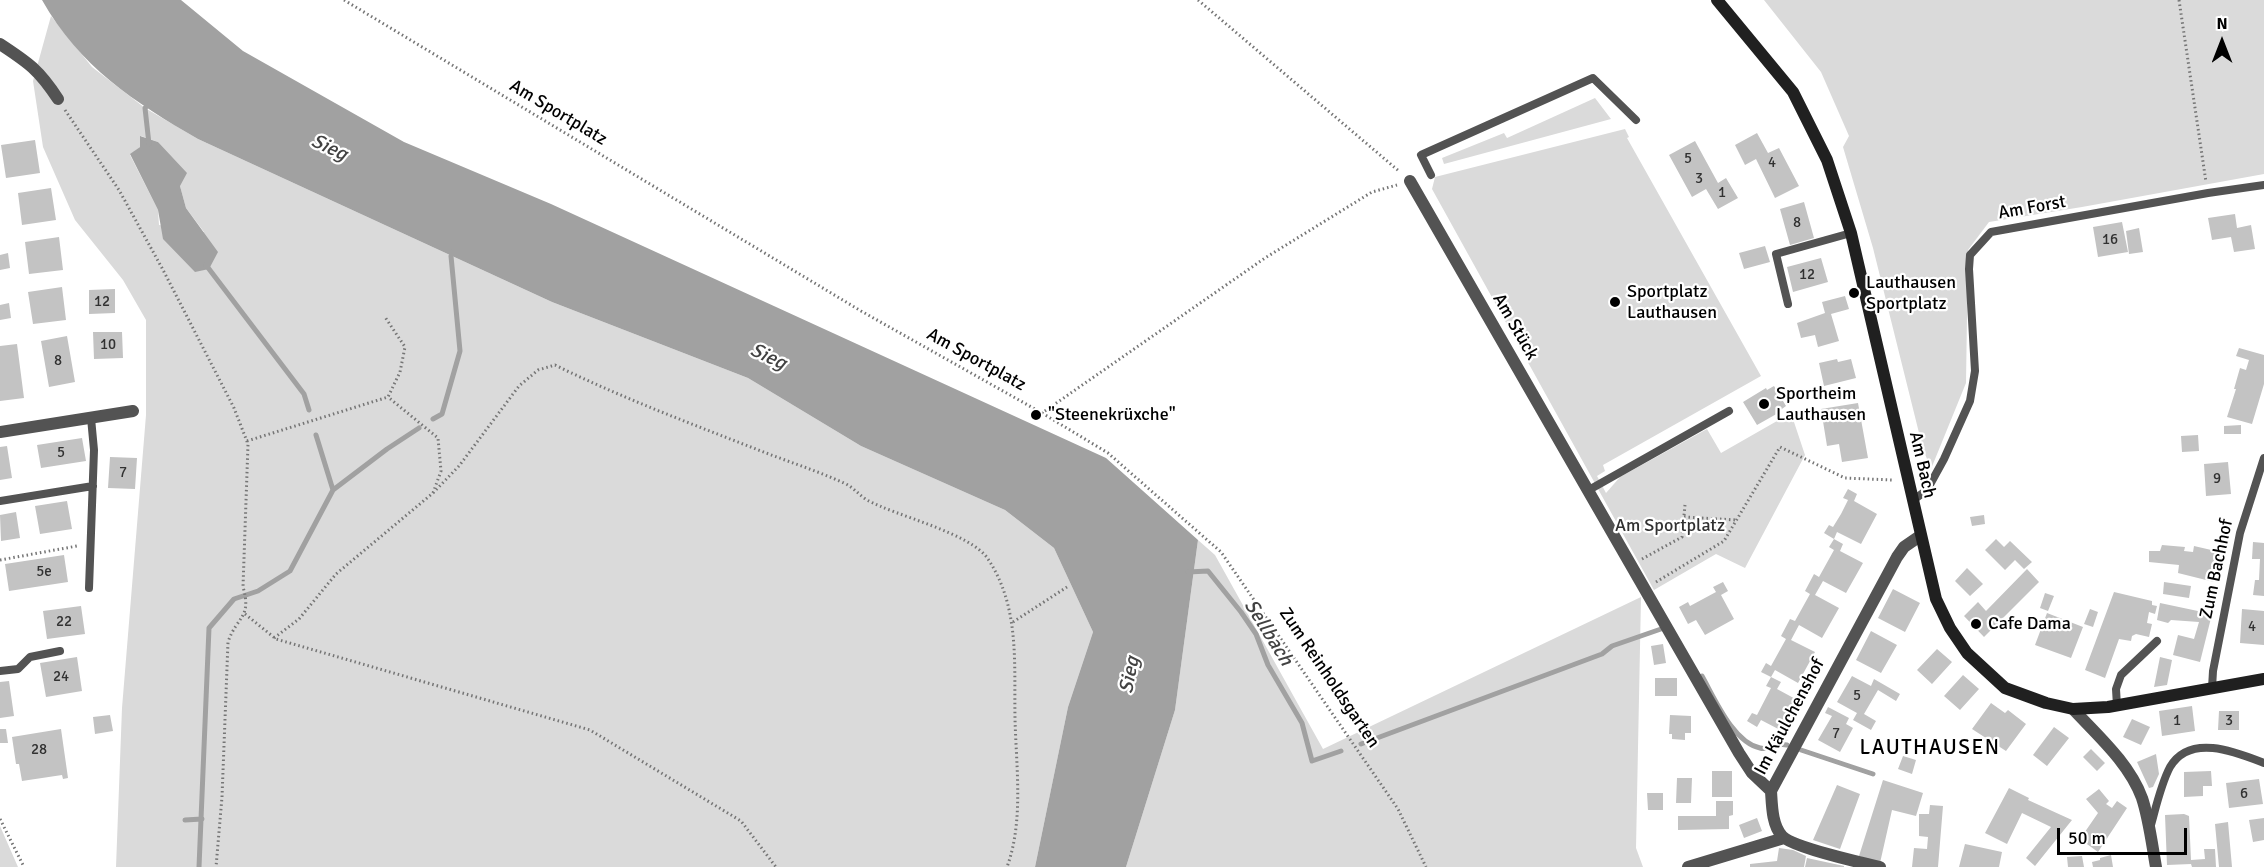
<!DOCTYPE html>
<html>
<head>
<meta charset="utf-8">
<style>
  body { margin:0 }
  #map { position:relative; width:2264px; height:867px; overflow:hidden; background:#fff; font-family:Signika,sans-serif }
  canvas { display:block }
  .north { position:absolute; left:2192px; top:12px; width:60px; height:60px; -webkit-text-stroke:4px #fff; paint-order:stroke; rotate:0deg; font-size:16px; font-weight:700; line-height:24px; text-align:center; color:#000 }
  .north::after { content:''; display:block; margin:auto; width:21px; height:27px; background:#000; clip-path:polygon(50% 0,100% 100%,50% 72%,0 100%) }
  .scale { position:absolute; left:2057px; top:828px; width:130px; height:27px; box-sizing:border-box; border:3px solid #000; border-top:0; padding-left:8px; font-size:18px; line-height:21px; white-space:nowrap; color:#000; -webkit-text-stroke:4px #fff; paint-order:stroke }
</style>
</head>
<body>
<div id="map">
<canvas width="2264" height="867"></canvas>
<div class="north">N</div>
<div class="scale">50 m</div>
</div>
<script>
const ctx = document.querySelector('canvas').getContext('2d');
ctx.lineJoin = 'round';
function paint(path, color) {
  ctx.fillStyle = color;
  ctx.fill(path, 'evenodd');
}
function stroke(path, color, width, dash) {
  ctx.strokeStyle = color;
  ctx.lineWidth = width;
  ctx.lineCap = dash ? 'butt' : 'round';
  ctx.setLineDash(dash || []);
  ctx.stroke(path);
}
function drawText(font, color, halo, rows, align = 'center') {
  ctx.font = font + ' Signika,sans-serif';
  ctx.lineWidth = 4.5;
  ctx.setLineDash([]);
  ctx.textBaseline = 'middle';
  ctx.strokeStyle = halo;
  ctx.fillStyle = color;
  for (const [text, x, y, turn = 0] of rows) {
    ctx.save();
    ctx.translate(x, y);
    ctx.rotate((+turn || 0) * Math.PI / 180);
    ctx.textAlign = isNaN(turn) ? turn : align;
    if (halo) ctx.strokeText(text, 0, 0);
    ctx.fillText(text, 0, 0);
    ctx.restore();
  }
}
paint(new Path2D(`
  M1764,0H2264V174L2082,207L1989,222L1968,250L1966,383L1931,469L1923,449L1873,248L1843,147L1849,136L1821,72Z
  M51,16L92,67L145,108L198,139L552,302L748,378L861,446L1005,510L1054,548L1093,632L1068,707L1035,867H116L122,708L146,415V320L123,280L75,220L43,147L33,81ZM141,136L158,142L180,186L186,208L204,232L159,225L158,210L130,155L140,147Z
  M1595,98L1611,119L1444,164L1442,158L1504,133L1507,138Z
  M1625,129L1629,137L1627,138L1761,376L1603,465L1605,471L1597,476L1606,493L1620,477L1707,429L1721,453L1791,413L1805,455L1745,568L1716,554L1654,590L1432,189L1435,177Z
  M1198,540L1215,555L1323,749L1641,597L1636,848L1643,867H1126L1175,710Z
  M0,826L18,867H0Z`), '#dadada');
paint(new Path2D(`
  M42,0H181L243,51L404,142L551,204L1106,458L1198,540L1175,710L1126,867H1035L1068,707L1093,632L1054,548L1005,510L861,446L748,378L552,302L198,139C134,102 80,67 42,0Z
  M140,136L158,142L187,173L180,186L186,208L218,252L209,269L195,272L163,239L158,210L130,154L140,147Z`), '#a1a1a1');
stroke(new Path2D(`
  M149,104L145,108L149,144
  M206,265L304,394L309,410
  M433,419L442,414L460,351L451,256L453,252
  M333,490L387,449L419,428
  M1188,572L1208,571L1241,612L1256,634L1268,665L1302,723L1312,761L1341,751
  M1702,676C1715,699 1733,742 1760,748C1770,751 1773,742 1787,745
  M1361,744L1602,654L1612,646L1661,629
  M1801,750L1873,774
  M185,820L202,819
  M199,867L209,628L234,599L258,591L290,571L333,490L316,435`), '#a1a1a1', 5);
paint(new Path2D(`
  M1757,133L1768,153L1779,148L1799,186L1775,198L1756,159L1745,165L1735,145Z
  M35,140L40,173L6,178L1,145Z
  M1695,141L1718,183L1726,178L1738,198L1718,209L1706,189L1692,197L1669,155Z
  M51,188L56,220L22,225L18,193Z
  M1804,202L1814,238L1790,245L1780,209Z
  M2235,214L2237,228L2251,225L2255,249L2234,252L2231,237L2212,240L2208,218Z
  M2122,222L2128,252L2098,257L2093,227Z
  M2139,228L2143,252L2129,254L2126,231Z
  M59,237L63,270L29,274L25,242Z
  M1765,246L1770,262L1744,269L1739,253Z
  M8,253L10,268L0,270V255Z
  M1821,258L1828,282L1793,292L1787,267Z
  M62,287L66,320L33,324L28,292Z
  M115,289V313L89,314V290Z
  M1845,296L1849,309L1831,314L1839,341L1818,347L1815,335L1801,338L1797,323L1825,313L1822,302Z
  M9,303L11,318L0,320V305Z
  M93,332H122L123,358L94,359Z
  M67,336L75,382L49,387L41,341Z
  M17,344L24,398L0,401V346Z
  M2239,348L2264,355V384L2252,424L2227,417L2236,389H2234L2240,368L2246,370L2249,360L2236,356Z
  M1837,359L1838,362L1851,359L1856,378L1824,386L1819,363Z
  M1774,386L1786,406L1779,411L1780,412L1757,425L1743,402L1766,388L1767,390Z
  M1858,403L1868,458L1842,462L1839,444L1827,446L1821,409Z
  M2241,425V434H2224V426Z
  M2198,435L2199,451L2182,452L2181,436Z
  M82,438L86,461L41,468L37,445Z
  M7,446L12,478L0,480V447Z
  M110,457L137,458L135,489L108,488Z
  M2228,462L2231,494L2206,496L2204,464Z
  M1848,489L1857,494L1854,501L1877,514L1861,544L1837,532L1834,539L1843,544L1840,551L1863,563L1846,593L1823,581L1815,595L1839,608L1822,638L1799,625L1791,640L1815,652L1798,683L1775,670L1771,677L1761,672L1766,663L1771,666L1786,639L1781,636L1790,619L1795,621L1810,594L1805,591L1814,574L1819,577L1834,550L1829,547L1834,539L1824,533L1829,525L1833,527L1841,514L1848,500L1843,498Z
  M67,501L72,529L40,534L35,506Z
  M16,512L20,538L1,541L0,515Z
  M1984,515L1985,524L1972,526L1970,517Z
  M1996,539L2004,547L2010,541L2032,562L2024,569L2015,560L2005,570L1985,550Z
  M2253,542L2264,543V596L2253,595L2255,580H2259L2260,559H2252Z
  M2162,545L2185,547L2184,551L2193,552L2194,546L2220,552L2214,582L2178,573L2179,565L2149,562V551H2160Z
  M64,555L68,582L9,591L5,564Z
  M1967,568L1983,584L1970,596L1955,581Z
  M2027,569L2039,582L1984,637L1964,616L1978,602L1986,611Z
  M1723,582L1728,591L1721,595L1734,619L1705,635L1696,620L1688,624L1679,607L1688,602L1690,606L1716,592L1713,587Z
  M2164,582L2191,586L2189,598L2163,594Z
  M1893,589L1920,603L1905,632L1878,618Z
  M2114,592L2152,601V605L2157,606L2155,614L2149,612L2147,623L2152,624L2149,637L2136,634L2132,636L2131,641L2119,639L2105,678L2085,670Z
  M2045,593L2054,596L2048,611L2040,608Z
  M2160,603L2212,614L2200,662L2173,655L2178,635L2194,639L2199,622L2171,620L2168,623L2157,620Z
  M81,606L85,634L47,639L43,611Z
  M2090,609L2098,612L2093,627L2084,624Z
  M2242,609L2264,611V645L2240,643Z
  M2047,613L2083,627L2071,658L2035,645Z
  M1871,631L1897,645L1881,673L1856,660Z
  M1663,644L1666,663L1654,665L1651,646Z
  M1937,649L1952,662L1932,684L1917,670Z
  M77,657L82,691L46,697L40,663Z
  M2160,657L2172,660L2167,685L2154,687Z
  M1963,675L1979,689L1960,710L1944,696Z
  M1852,676L1871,686L1874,679L1900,694L1896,701L1878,690L1864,714L1876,721L1871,730L1853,720L1857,713L1837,702Z
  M1771,677L1781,682L1777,689L1801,702L1784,732L1761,720L1757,727L1747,721L1752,713L1757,715L1771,688L1766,686Z
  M1655,678H1677V696H1655Z
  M9,681L14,716L0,718V682Z
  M1991,703L2005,713L2008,710L2026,724L2006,751L1972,729Z
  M2192,706L2195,731L2162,736L2159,711Z
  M1828,707L1849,718L1846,724L1853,728L1840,752L1818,740L1832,716L1825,713Z
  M2219,711H2239V730H2218Z
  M110,715L113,731L95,734L93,717Z
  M1670,715L1691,716V733H1685V740L1672,739V734H1669Z
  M2132,719L2150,727L2141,745L2123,737Z
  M2054,727L2069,738L2047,766L2033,755Z
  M0,729H6L8,743H0Z
  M61,729L68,778L63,779L62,775L22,781L19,764H16L12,737Z
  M2091,749L2105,763L2097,771L2083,757Z
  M2156,754L2159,774L2153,787L2149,788L2137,762Z
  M1903,756L1916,760L1912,774L1898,769Z
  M1712,771H1732V797H1712Z
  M2211,771L2212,786H2203V796L2184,797V772Z
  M1677,778H1692L1691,803H1676Z
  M2259,779L2263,804L2229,808L2226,783Z
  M1883,780L1923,793L1916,816L1892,810L1880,863L1859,856Z
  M1837,785L1860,794L1840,849L1813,840Z
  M2009,788L2029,798L2028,800L2072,820L2035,866L2026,858L2051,827L2022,813L2007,844L1985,833Z
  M2099,789L2109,801L2106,804L2112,808L2117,801L2127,808L2098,852L2080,839L2098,813L2086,799Z
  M1647,793H1663V810H1648Z
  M1716,801H1733V815L1729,816V829L1678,830V816H1716Z
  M1930,805L1943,806L1938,867H1912L1914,848L1927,849L1928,837L1919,836V814H1929Z
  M2184,814L2189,816L2191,860L2205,859L2204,849H2215L2216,867H2192L2191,864L2167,865L2165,815Z
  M1757,818L1762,831L1744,838L1739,825Z
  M2264,818V840L2253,842L2249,820Z
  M2228,822L2232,867H2219L2215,824Z
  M1965,844L2002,852L1999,867H1959Z
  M1779,848L1793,850L1806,856L1804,867H1750V864L1777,861Z
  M2111,855L2113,867H2093L2092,862L2100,860V858Z
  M2082,856L2084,867H2068L2067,857Z
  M1807,858L1844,866V867H1805Z`), '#c3c3c3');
stroke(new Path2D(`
  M344,0L861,311L1042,413L1265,258L1372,192L1397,185
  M1198,0L1400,172
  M2179,0L2206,182
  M65,110L119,190L162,268L234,408L248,444L243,587C252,618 237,616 228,642L222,797L216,867
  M1042,413L1108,453L1221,552L1398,809L1426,867
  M247,441L388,397L400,372L405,347L385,317
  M433,493L459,466L519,386L538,370L555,365C622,398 692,424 761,451C789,462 818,471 846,484C854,488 859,495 867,500C896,516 971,533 988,559C1020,607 1014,664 1015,718C1016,766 1024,821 1007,867
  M1684,517L1736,520
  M1642,559L1682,537L1685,505
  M0,560L77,546
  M1656,582L1724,541L1780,447L1845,478L1893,480
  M245,614L276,639L590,730L741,821L776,867
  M1013,622L1067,587
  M274,638L299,619L336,574L433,493L441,471L438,438L388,397
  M0,819L24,867`), '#757575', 3, [1.5, 3]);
stroke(new Path2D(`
  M1431,175L1421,155L1593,78L1636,120
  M1788,304L1776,254L1851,233
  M1587,491L1729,411
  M0,501L93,486
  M1912,501L1927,490L1944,459L1970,401L1975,371L1969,269L1970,255L1991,232L2208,193L2264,185
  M89,588L94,450L91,418
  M0,671L18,669L30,657L60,651
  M2212,688L2213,671L2240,533L2264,458
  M2117,706L2116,689L2121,675L2157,641
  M2151,825C2156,807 2161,784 2170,767C2190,733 2236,752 2264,763`), '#535353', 8);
stroke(new Path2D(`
  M0,44C29,63 39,70 58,99
  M1410,181L1739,753L1752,773L1771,791
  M0,432L133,411
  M2073,709C2098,736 2129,763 2142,798C2149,819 2152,845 2156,867
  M1688,867L1784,838
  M1880,867C1862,863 1792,847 1782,836C1772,825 1772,806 1771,791L1897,557L1904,547L1920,536`), '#535353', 12);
stroke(new Path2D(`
  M1717,0L1793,92L1827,160L1851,233L1936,599L1950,628L1967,653L2005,688L2046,703L2073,709L2108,707L2264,679`), '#202020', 12);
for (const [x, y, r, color] of [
  [1854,293,6,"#000"],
  [1615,302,6,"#000"],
  [1764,404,6,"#000"],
  [1036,415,6,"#000"],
  [1976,624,6,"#000"]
]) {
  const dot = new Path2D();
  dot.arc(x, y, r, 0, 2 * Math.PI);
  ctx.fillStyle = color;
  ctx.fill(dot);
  stroke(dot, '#fff', 2);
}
drawText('15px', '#313131', null, [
  ["5",1688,159],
  ["4",1772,163],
  ["3",1699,179],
  ["1",1722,193],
  ["8",1797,223],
  ["16",2110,240],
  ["12",1807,275],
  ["12",102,302],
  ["10",108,345],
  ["8",58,361],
  ["5",61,453],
  ["7",123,473],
  ["9",2217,479],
  ["5e",44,572],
  ["22",64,622],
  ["4",2252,627],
  ["24",61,677],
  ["5",1857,696],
  ["1",2177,721],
  ["3",2229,721],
  ["7",1836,734],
  ["28",39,750],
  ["6",2244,794]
]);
drawText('18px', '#000', '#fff', [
  ["Am Sportplatz",558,113,31],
  ["Am Forst",2032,208,-10],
  ["Am Stück",1515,327,60],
  ["Am Sportplatz",976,360,29],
  ["Am Bach",1922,465,77],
  ["Zum Bachhof",2217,569,-78],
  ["Zum Reinholdsgarten",1329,678,56],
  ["Im Käulchenshof",1790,717,-62]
]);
drawText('18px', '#000', '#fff', [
  ["Lauthausen",1866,283],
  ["Sportplatz",1866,304],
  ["Sportplatz",1627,292],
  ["Lauthausen",1627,313],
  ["Sportheim",1776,394],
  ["Lauthausen",1776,415],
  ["\"Steenekrüxche\"",1048,415],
  ["Cafe Dama",1988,624]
], 'left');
drawText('18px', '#313131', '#fff', [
  ["Am Sportplatz",1670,526]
]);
drawText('italic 20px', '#424242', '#fff', [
  ["Sieg",329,148,25],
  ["Sieg",768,357,25],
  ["Sellbach",1268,633,58],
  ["Sieg",1130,675,-79]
]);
ctx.letterSpacing = '1.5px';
drawText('21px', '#000', '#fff', [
  ["LAUTHAUSEN",1930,748]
]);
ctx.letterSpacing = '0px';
</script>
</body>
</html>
